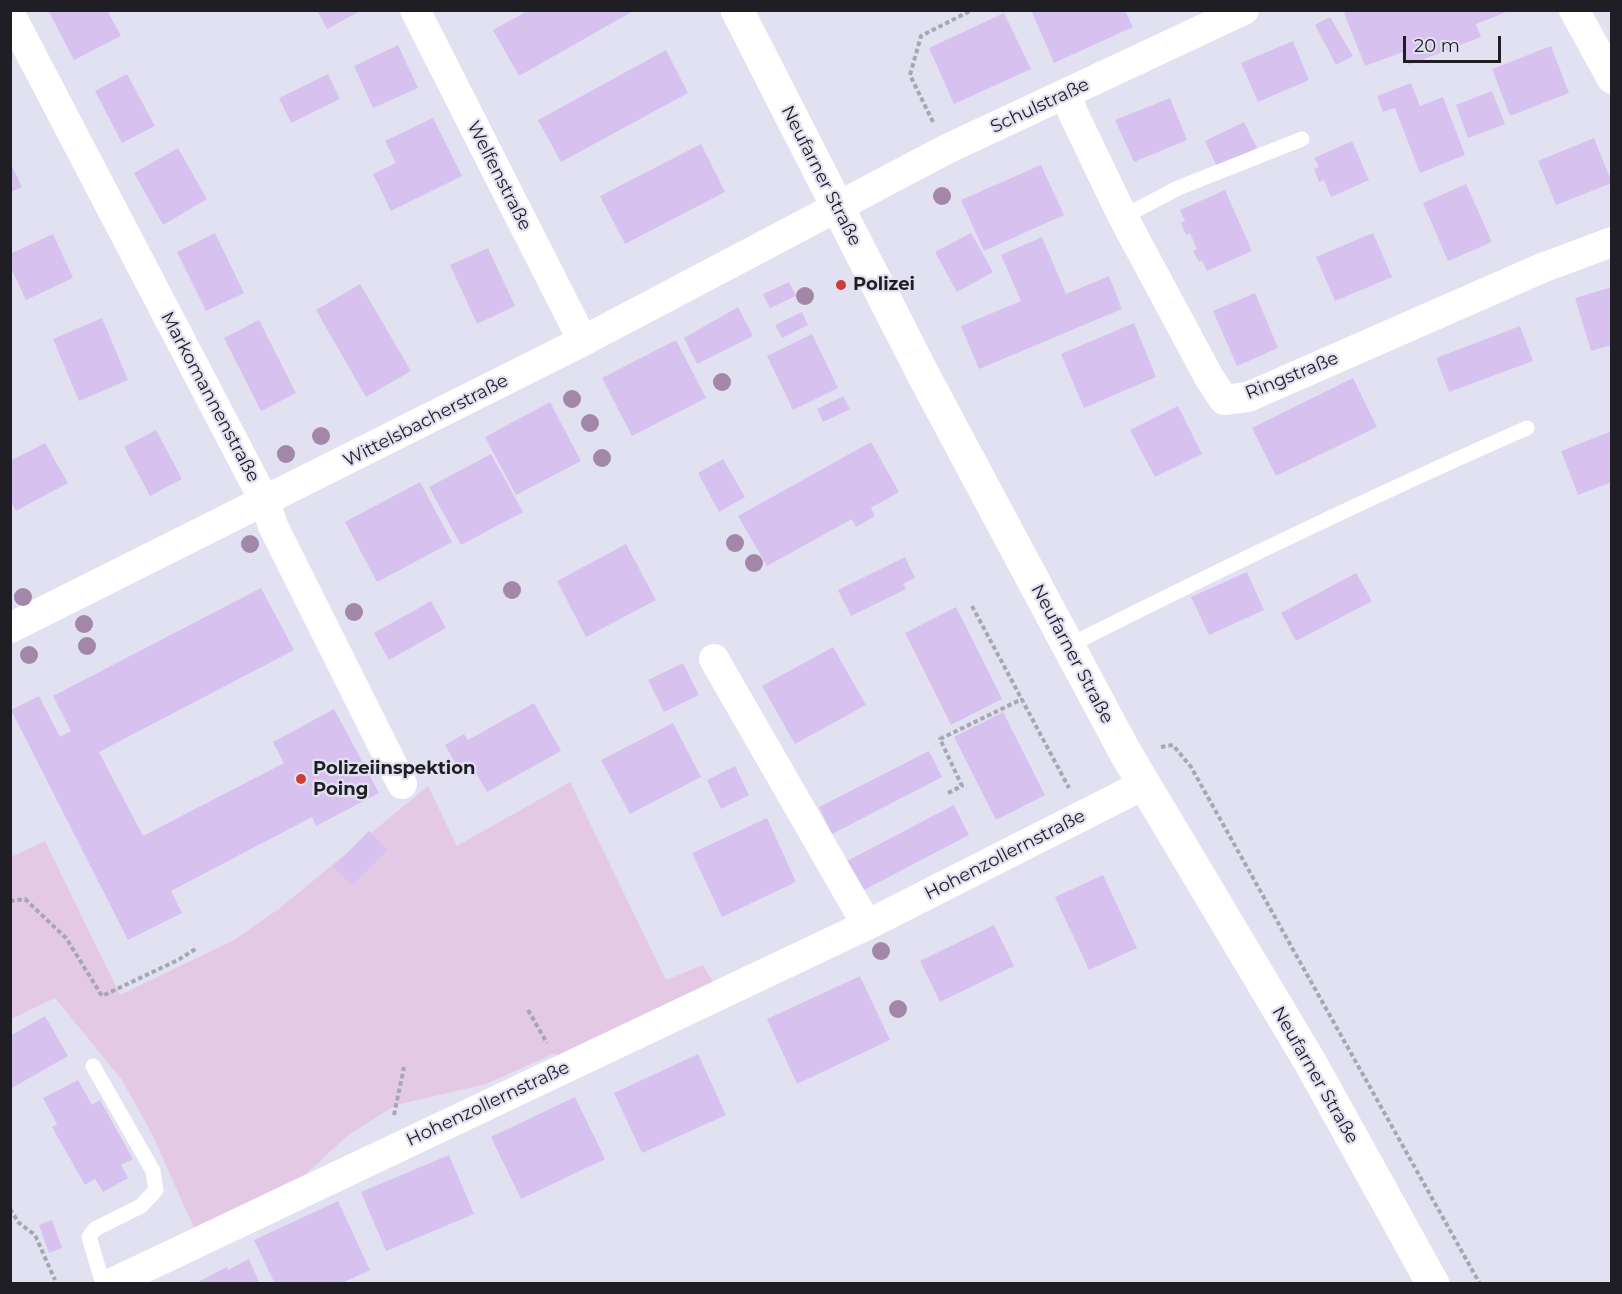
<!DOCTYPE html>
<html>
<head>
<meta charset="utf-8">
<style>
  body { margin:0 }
  #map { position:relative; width:1622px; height:1294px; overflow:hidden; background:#e2e1f1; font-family:Montserrat,sans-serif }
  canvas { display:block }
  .frame { position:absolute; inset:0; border:12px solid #1e1e24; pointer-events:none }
  .scale { position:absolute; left:1403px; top:36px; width:98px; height:27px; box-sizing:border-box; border:3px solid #1e1e24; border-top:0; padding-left:8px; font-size:18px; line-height:21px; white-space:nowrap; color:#1e1e24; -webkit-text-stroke:4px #e2e1f1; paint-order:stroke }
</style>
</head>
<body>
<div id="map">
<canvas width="1622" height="1294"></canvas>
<div class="frame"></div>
<div class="scale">20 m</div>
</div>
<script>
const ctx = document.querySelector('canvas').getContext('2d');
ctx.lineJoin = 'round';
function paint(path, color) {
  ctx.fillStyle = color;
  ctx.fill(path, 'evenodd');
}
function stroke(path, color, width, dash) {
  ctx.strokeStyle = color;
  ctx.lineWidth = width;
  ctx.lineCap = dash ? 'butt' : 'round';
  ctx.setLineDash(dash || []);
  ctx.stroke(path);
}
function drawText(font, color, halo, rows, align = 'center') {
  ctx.font = font + ' Montserrat,sans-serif';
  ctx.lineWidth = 4.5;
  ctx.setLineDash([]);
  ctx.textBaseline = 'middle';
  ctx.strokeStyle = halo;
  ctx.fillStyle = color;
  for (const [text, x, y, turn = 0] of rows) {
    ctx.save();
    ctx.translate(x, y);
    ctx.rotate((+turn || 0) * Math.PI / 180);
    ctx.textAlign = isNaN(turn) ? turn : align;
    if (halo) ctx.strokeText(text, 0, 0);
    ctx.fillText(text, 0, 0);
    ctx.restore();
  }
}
paint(new Path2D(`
  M570,782L666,980L703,965L716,987L567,1058L553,1054L486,1084L396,1105L347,1136L306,1174L194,1228L152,1134L122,1080L55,998L11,1019V857L45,841L120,995L234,940L280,908L428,786L457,846Z`), '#e4c9e4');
paint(new Path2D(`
  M48,10H107L121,36L74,60Z
  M317,10H362L327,29Z
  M529,10H635L519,76L493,30Z
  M1031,10H1125L1133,27L1054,63Z
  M1351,10H1509V11L1476,24L1481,37L1409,65L1403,52L1365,66L1344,13Z
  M1004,13L1031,69L954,104L929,48Z
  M1330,17L1353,56L1336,65L1315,25Z
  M1293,41L1309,80L1258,102L1241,63Z
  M398,45L418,88L373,108L354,66Z
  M1551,46L1569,93L1510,116L1492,69Z
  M666,50L688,93L561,162L538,120Z
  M127,74L155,126L122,143L95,91Z
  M328,74L340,99L291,123L279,98Z
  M1411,83L1420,106L1443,97L1465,155L1420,173L1395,108L1383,112L1377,96Z
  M1492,91L1505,124L1468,138L1456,105Z
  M1170,98L1187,140L1134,162L1115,120Z
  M433,118L462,176L391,211L373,174L396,163L385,141Z
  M1244,122L1257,148L1217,167L1205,141Z
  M1594,138L1612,183L1556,205L1538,161Z
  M1352,141L1369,180L1331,197L1324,180L1319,182L1314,169L1319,167L1314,158Z
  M701,144L725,192L625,244L600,196Z
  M178,148L207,199L163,225L134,173Z
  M10,162L22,187L10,192Z
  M1041,165L1064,215L984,251L961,200Z
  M1466,184L1492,242L1448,261L1423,203Z
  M1225,190L1252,251L1207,271L1202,260L1199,262L1193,251L1197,249L1190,233L1186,235L1181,223L1185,221L1180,210Z
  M215,233L244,293L206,311L177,252Z
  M971,233L993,272L957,292L935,252Z
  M1373,233L1392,277L1335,301L1316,257Z
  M53,234L73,278L26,300L10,266V254Z
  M1042,237L1066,294L1109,276L1122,309L979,369L961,326L1021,301L1001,255Z
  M488,248L515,306L477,324L450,265Z
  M789,282L796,296L770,308L763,294Z
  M360,284L411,371L366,397L316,310Z
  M1612,287V345L1591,351L1575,298Z
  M1255,293L1278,348L1237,366L1213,311Z
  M738,307L753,336L697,364L684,338Z
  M802,312L808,325L782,338L775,325Z
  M102,318L128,380L79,401L53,339Z
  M259,320L296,393L261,411L224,338Z
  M1134,323L1156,377L1084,408L1061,354Z
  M1520,326L1533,361L1449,392L1436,358Z
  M812,334L838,388L793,410L767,356Z
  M676,340L706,398L632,436L602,378Z
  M1353,378L1377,427L1276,476L1252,428Z
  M843,396L850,409L823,422L817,409Z
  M550,402L581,461L516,495L485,437Z
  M1178,406L1202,454L1155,477L1130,430Z
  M156,430L182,479L150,496L124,447Z
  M1612,431V482L1578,495L1561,451Z
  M871,442L899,492L871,508L875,516L856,527L852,519L767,566L738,516Z
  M45,443L68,483L16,511L10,500V461Z
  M491,454L523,512L461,545L429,487Z
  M723,459L745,497L719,512L698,473Z
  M420,482L452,542L377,582L345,522Z
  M626,544L656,600L586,637L557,581Z
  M905,557L915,578L903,584L906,589L851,616L838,590Z
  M1247,572L1264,610L1209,635L1191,597Z
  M1356,573L1372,601L1296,641L1281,613Z
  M261,588L294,650L99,752L143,836L284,763L273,742L334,709L379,793L316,826L312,817L171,891L182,913L128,940L11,710L39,696L60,737L71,731L53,696Z
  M431,601L446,628L389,660L374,633Z
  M956,607L1002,699L951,725L905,633Z
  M833,647L866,705L795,744L762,686Z
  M683,663L699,695L664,712L648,680Z
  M534,703L561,751L487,792L472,766L461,773L445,745L464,734L468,740Z
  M1003,712L1045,795L996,820L954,737Z
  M673,723L701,777L630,814L601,760Z
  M929,751L942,777L832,834L819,807Z
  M735,766L749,795L721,809L707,780Z
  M954,805L969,835L862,891L847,861Z
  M767,818L796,882L722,917L692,853Z
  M369,831L388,850L352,885L333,867Z
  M1103,875L1137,948L1089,970L1055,897Z
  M994,925L1014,966L940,1002L920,961Z
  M860,976L890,1040L797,1084L767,1019Z
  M45,1016L68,1056L12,1088L10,1036Z
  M698,1054L726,1115L642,1153L614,1093Z
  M78,1080L92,1105L100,1100L133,1159L121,1165L128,1178L103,1192L95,1179L85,1185L52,1127L57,1124L43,1098Z
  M575,1097L605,1159L521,1199L491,1137Z
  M449,1155L474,1214L386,1251L361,1192Z
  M338,1201L370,1270L340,1284H275L254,1240Z
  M52,1220L62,1248L49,1253L39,1225Z
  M249,1259L260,1284H194L227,1267L228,1270Z`), '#d7c2ef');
stroke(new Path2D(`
  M933,122L910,75L921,36L972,10
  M972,606L1069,788
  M1161,747L1173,745L1191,767L1480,1284
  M948,793L962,786L940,739L1022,699
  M10,901L25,899L66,938L102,996L178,960L197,948
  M528,1010L547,1043
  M394,1115L404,1067
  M10,1209L19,1223L35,1235L55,1280`), '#a7a6b3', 4, [4.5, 3]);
stroke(new Path2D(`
  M1123,217L1178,188L1302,139
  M1068,646C1219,570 1372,496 1527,428
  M93,1066L153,1171L156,1190L141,1206L95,1229L89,1237L103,1284`), '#fff', 15);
stroke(new Path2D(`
  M415,10L583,341
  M1574,10L1612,79
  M10,14L265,502L273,526L402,784
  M1067,93L1073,113L1123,217L1210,379L1224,400L1248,397L1542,268L1612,242
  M10,628L583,341L947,149L1244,10
  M714,659L867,925
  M110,1284L867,925L1143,785`), '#fff', 30);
stroke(new Path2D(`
  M737,10L925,378L1125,752L1310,1062L1433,1284`), '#fff', 33);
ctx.fillStyle = '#a287a9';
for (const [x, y] of [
  [942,196],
  [805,296],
  [722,382],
  [572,399],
  [590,423],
  [321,436],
  [286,454],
  [602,458],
  [735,543],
  [250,544],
  [754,563],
  [512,590],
  [23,597],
  [354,612],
  [84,624],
  [87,646],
  [29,655],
  [881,951],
  [898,1009]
]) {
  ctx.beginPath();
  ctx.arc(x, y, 9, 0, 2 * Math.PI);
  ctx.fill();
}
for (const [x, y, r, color] of [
  [841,285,6,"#cb3d37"],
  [301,779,6,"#cb3d37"]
]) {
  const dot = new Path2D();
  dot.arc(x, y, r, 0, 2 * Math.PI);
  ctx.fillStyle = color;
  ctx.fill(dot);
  stroke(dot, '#e2e1f1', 2);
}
drawText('18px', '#1e1e24', '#e2e1f1', [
  ["Schulstraße",1040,106,-25],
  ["Welfenstraße",499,176,63],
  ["Neufarner Straße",821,176,63],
  ["Ringstraße",1292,376,-22],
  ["Markomannenstraße",210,397,62],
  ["Wittelsbacherstraße",426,421,-27],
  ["Neufarner Straße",1072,654,62],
  ["Hohenzollernstraße",1005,855,-27],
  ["Neufarner Straße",1315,1075,60],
  ["Hohenzollernstraße",488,1104,-25]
]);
drawText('bold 18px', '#1e1e24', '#e2e1f1', [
  ["Polizei",853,285],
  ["Polizeiinspektion",313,769],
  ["Poing",313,790]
], 'left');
</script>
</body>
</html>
